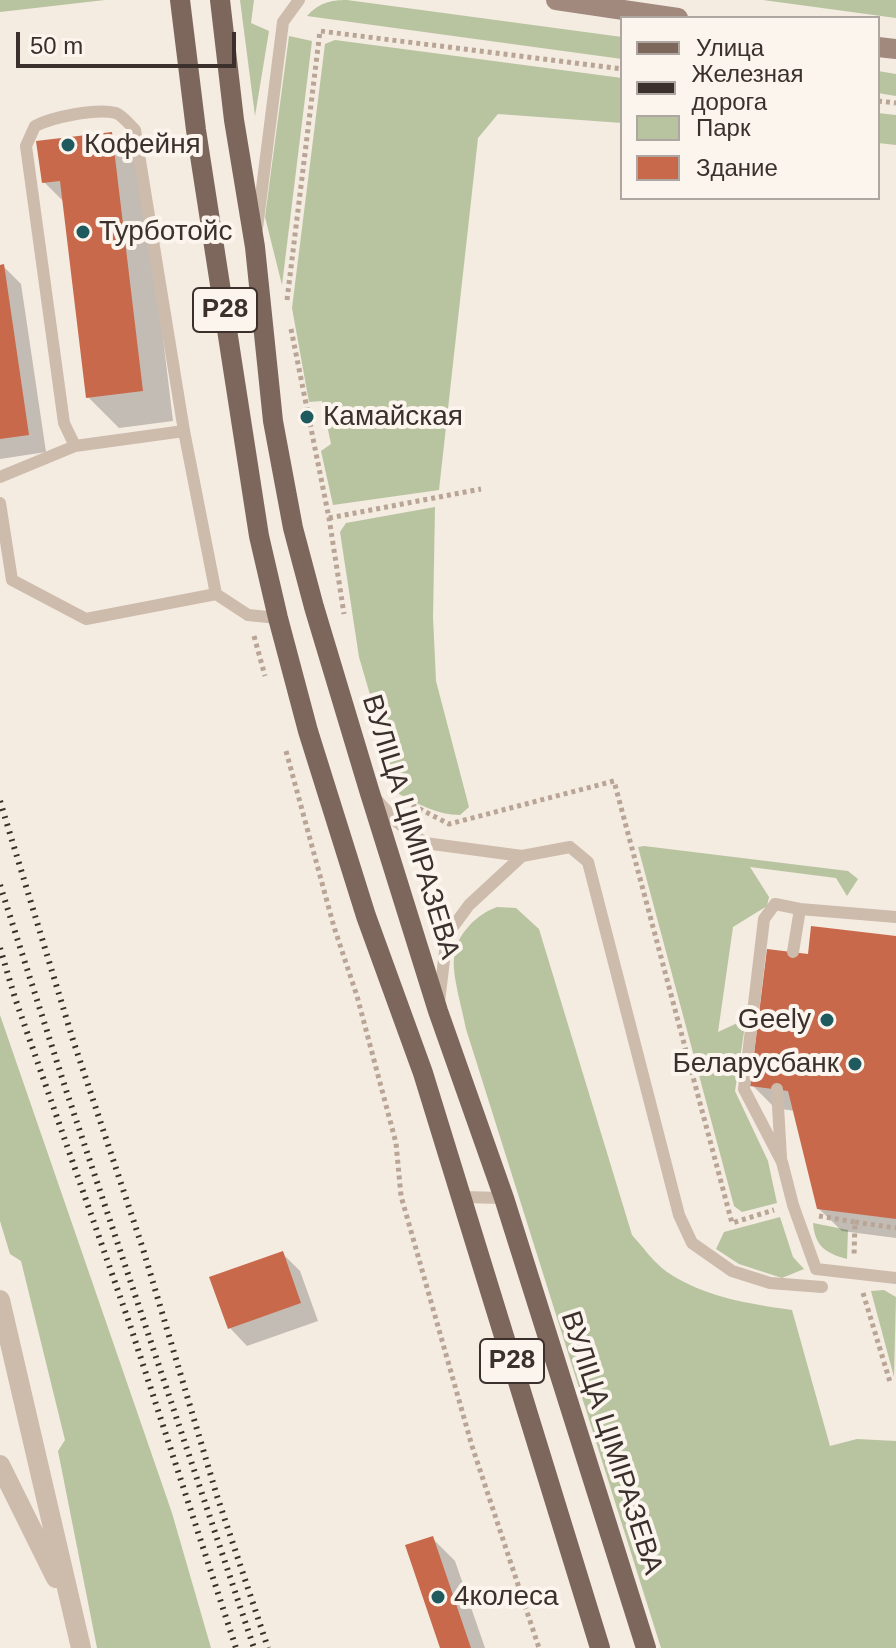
<!DOCTYPE html>
<html>
<head>
<meta charset="utf-8">
<style>
  body { margin:0 }
  #map { position:relative; width:896px; height:1648px; overflow:hidden; background:#f4ebe1; font-family:Helvetica,sans-serif }
  canvas { display:block }
  .legend { position:absolute; left:620px; top:16px; width:260px; height:184px; box-sizing:border-box; background:#fbf5ee; border:2px solid #aea6a0; margin:0; padding:10px 14px; list-style:none; font-size:24px; color:#3b302b }
  .legend li { display:flex; align-items:center; gap:16px; height:40px }
  .legend b { width:40px; border:2px solid #aea6a0 }
  .scale { position:absolute; left:16px; top:32px; width:220px; height:36px; box-sizing:border-box; border:4px solid #3b302b; border-top:0; padding-left:10px; font-size:24px; line-height:28px; white-space:nowrap; color:#3b302b; -webkit-text-stroke:6px #fbf5ee; paint-order:stroke }
</style>
</head>
<body>
<div id="map">
<canvas width="896" height="1648"></canvas>
<ul class="legend">
<li><b style="height:10px;background:#7d675c"></b>Улица</li>
<li><b style="height:10px;background:#3b302b"></b>Железная дорога</li>
<li><b style="height:22px;background:#b8c4a0"></b>Парк</li>
<li><b style="height:22px;background:#c8694b"></b>Здание</li>
</ul>
<div class="scale">50 m</div>
</div>
<script>
const ctx = document.querySelector('canvas').getContext('2d');
ctx.lineJoin = 'round';
function paint(path, color) {
  ctx.fillStyle = color;
  ctx.fill(path, 'evenodd');
}
function stroke(path, color, width, dash) {
  ctx.strokeStyle = color;
  ctx.lineWidth = width;
  ctx.lineCap = dash ? 'butt' : 'round';
  ctx.setLineDash(dash || []);
  ctx.stroke(path);
}
function drawText(font, color, halo, rows, align = 'center') {
  ctx.font = font + ' Helvetica,sans-serif';
  ctx.lineWidth = 8;
  ctx.setLineDash([]);
  ctx.textBaseline = 'middle';
  ctx.strokeStyle = halo;
  ctx.fillStyle = color;
  for (const [text, x, y, turn = 0] of rows) {
    ctx.save();
    ctx.translate(x, y);
    ctx.rotate((+turn || 0) * Math.PI / 180);
    ctx.textAlign = isNaN(turn) ? turn : align;
    if (halo) ctx.strokeText(text, 0, 0);
    ctx.fillText(text, 0, 0);
    ctx.restore();
  }
}
paint(new Path2D(`
  M0,0H105L0,12Z
  M240,0H254L251,23L269,31L255,116Z
  M347,0L622,37V59L307,16C319,3 330,0 347,0Z
  M763,0H896V18Z
  M289,36L312,41L282,285L265,217Z
  M335,40L622,78V123L498,114L478,138L439,490L333,505L321,451L331,444L322,401L309,402L292,308L325,44Z
  M878,71L896,74V96L878,93Z
  M878,113L896,115V145L878,143Z
  M435,507L433,617L436,681L469,807L460,815C438,815 418,804 399,794L359,657L340,532L346,523Z
  M644,846L848,871L858,879L847,896L836,878L750,867L769,897L767,906L733,927L718,1032L746,1019L735,1091L768,1161L777,1203L742,1212L734,1206L638,847Z
  M497,907L516,908L539,929L632,1235C643,1247 654,1263 667,1272C704,1297 750,1304 792,1310L830,1446L857,1439L896,1441V1648H661L466,1029C463,1011 452,976 454,959C455,935 477,914 497,907Z
  M0,1015L172,1513L211,1648H97L58,1451L65,1440L21,1261L10,1254L0,1221Z
  M780,1217L793,1257L804,1269L782,1278L739,1264L716,1249L724,1232Z
  M813,1223L848,1230L847,1259C825,1253 815,1246 813,1223Z
  M884,1290L896,1297L894,1377L871,1291Z`), '#b8c4a0');
paint(new Path2D(`
  M111,134L142,164L173,421L119,428L88,397L65,203L44,182Z
  M3,266L21,284L46,452L0,459V267Z
  M896,938V1238L842,1231L818,1208L795,1111L775,1108L752,1085L809,956Z
  M282,1253L300,1271L318,1321L247,1346L230,1328Z
  M432,1538L455,1561L485,1648H442Z`), '#0003');
paint(new Path2D(`
  M112,132L143,391L86,398L60,181L42,183L36,141Z
  M4,264L29,435L0,439V265Z
  M811,926L896,936V1219L817,1209L788,1091L750,1086L767,949L808,954Z
  M283,1251L301,1303L228,1329L209,1277Z
  M433,1536L471,1648H440L405,1545Z`), '#c8694b');
stroke(new Path2D(`
  M878,101L896,103
  M287,300L320,31L622,69
  M291,329L329,518L344,614
  M329,518L481,489
  M254,636L265,676
  M286,751L334,927L357,996L396,1143L401,1196L472,1446L539,1648
  M412,805L449,824L614,781L732,1223L774,1210
  M819,1216L855,1222L854,1256
  M855,1222L896,1228
  M863,1293L890,1382`), '#b9a596', 5, [4, 4]);
stroke(new Path2D(`
  M257,228L283,22L299,0
  M184,431L75,446L64,423L26,146L35,126C53,117 96,108 116,113C123,116 129,124 135,130L184,431L216,594L248,615L278,618
  M0,477L75,446
  M0,503L12,580L86,619L216,594
  M376,799L397,822L425,843L522,856L570,847L588,862L679,1215L692,1243L732,1271L770,1283L822,1287
  M896,917L800,909L775,904L764,919L744,1089L782,1162L793,1205L816,1269L896,1278
  M793,952L800,909
  M439,1002L447,935L469,905L522,856
  M777,1089L781,1158
  M461,1197L504,1198`), '#cdbbac', 12);
stroke(new Path2D(`
  M0,1300L81,1648
  M0,1465L56,1578`), '#cdbbac', 20);
stroke(new Path2D(`
  M556,0L678,18
  M878,47L896,49`), '#a18a7d', 20);
stroke(new Path2D(`
  M180,0L196,130L259,536L278,618L308,731L366,916L423,1073L600,1648
  M220,0L234,120L255,247L273,421L293,528L314,607L369,790L438,1011L504,1198L646,1648`), '#7d675c', 20);
stroke(new Path2D(`
  M0,801L73,1040L143,1249L217,1496L268,1648
  M0,885L65,1087L254,1648
  M0,948L15,998L130,1325L236,1648`), '#3b302b', 6, [2, 6]);
for (const [x, y, r, color] of [
  [68,145,8,"#1f5a5e"],
  [83,232,8,"#1f5a5e"],
  [307,417,8,"#1f5a5e"],
  [827,1020,8,"#1f5a5e"],
  [855,1064,8,"#1f5a5e"],
  [438,1597,8,"#1f5a5e"]
]) {
  const dot = new Path2D();
  dot.arc(x, y, r, 0, 2 * Math.PI);
  ctx.fillStyle = color;
  ctx.fill(dot);
  stroke(dot, '#fbf5ee', 3);
}
for (const [x, y, w] of [
  [225,310,64],
  [512,1361,64]
]) {
  const box = new Path2D();
  box.roundRect(x - w / 2, y - 22, w, 44, 6);
  ctx.fillStyle = '#fbf5ee';
  ctx.fill(box);
  stroke(box, '#3b302b', 2);
}
drawText('bold 26px', '#3b302b', null, [
  ["Р28",225,310],
  ["Р28",512,1361]
]);
drawText('28px', '#3b302b', '#fbf5ee', [
  ["Кофейня",84,145],
  ["Турботойс",99,232],
  ["Камайская",323,417],
  ["Geely",811,1020,"right"],
  ["Беларусбанк",839,1064,"right"],
  ["4колеса",454,1597]
], 'left');
drawText('28px', '#3b302b', '#fbf5ee', [
  ["ВУЛІЦА ЦІМІРАЗЕВА",410,827,73],
  ["ВУЛІЦА ЦІМІРАЗЕВА",611,1443,72]
]);
</script>
</body>
</html>
